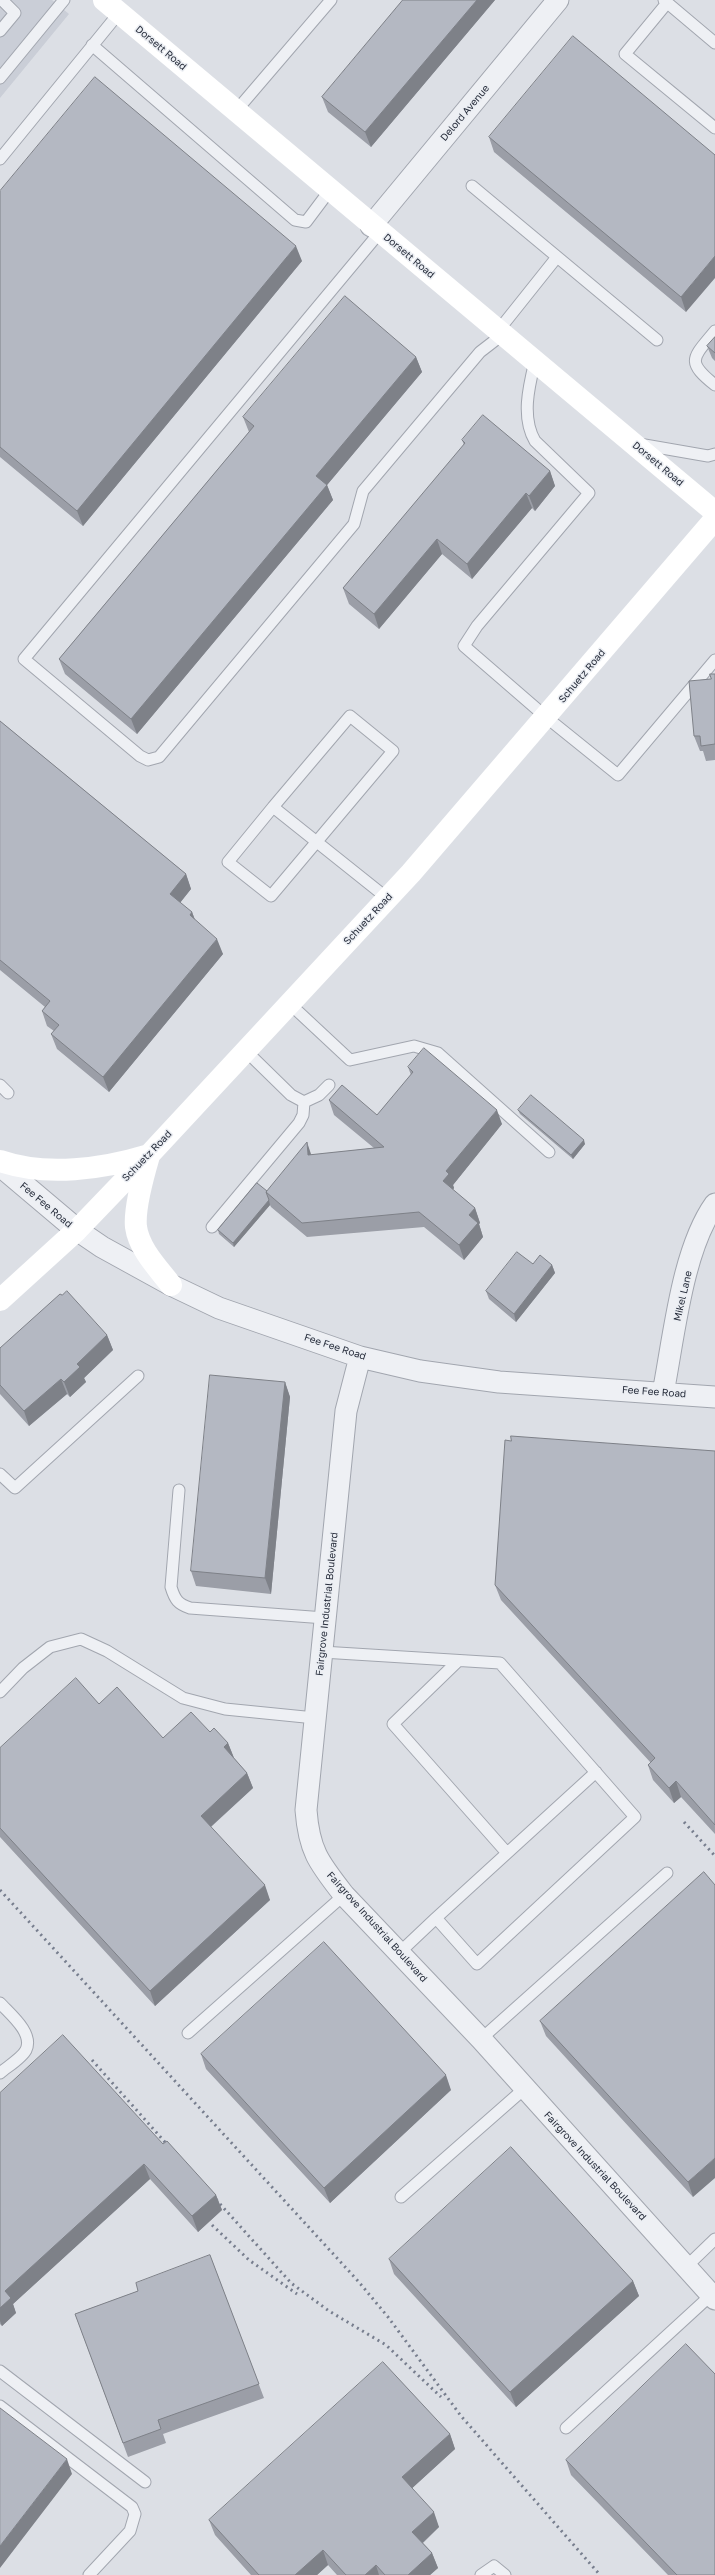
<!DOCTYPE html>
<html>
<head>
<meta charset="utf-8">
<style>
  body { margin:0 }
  canvas { display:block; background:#dcdfe5 }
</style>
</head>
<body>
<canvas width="715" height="2575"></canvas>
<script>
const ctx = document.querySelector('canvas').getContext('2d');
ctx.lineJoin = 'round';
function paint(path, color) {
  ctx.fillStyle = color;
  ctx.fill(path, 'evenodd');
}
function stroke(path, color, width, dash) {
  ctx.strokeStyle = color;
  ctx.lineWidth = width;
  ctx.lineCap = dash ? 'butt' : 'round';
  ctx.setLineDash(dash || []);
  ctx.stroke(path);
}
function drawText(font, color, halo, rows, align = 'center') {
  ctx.font = font + ' "Golos Text",sans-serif';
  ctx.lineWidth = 3;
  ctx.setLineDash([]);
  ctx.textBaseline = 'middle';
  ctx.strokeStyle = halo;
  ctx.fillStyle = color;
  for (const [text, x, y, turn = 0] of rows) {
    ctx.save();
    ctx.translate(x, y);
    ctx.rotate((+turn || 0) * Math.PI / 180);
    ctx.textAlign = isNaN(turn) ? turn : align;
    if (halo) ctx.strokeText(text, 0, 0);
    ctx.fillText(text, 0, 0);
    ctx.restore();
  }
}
paint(new Path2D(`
  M0,0H52L69,14L0,98Z`), '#caced7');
const service = new Path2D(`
  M664,0L715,43
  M667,3L625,54L715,128
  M0,31L15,13L2,0
  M92,45L295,220L306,222L330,190
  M0,78L64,0
  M236,111L331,0
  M0,159L119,13
  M472,186L657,340
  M380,232L24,659L140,756L148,760L159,757L354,524L363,491L480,352L502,335
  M498,331L557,257
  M715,331C693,358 685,361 715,385
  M535,361C529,386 521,417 535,441L589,493L477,626L464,646L546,717L618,775L715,660
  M639,444L708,456L715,454
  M273,807L228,862L271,896L393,751L350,716L273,807L387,898
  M290,1004L350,1060L414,1046L438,1053L549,1152
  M246,1051L291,1095L304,1102L319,1095L329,1085
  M0,1085L8,1093
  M212,1227L299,1123L303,1115L304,1102
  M0,1474L15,1488L138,1376
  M179,1490L171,1587C175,1600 178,1604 190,1608L325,1618
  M322,1652L500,1663L635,1817L477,1964L436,1918L399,1953
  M458,1661L393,1724L507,1853
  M0,1692L23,1668L50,1647L81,1639L107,1651L183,1698L225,1709L315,1718
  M436,1918L596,1772
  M0,2003C10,2014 34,2033 26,2050C22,2058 7,2067 0,2073
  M188,2033L344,1895
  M481,2039L667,1873
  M401,2197L524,2089
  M687,2266L715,2239
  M0,2371L145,2482
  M0,2406L132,2507L135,2514L130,2531L89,2575
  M566,2428L711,2295
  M481,2575L494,2566L505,2575`);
const minor = new Path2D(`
  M371,226L558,0
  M77,1230L102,1247L171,1285L219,1308L360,1357L420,1371L499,1382L715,1397
  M360,1357L346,1411L306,1810C309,1851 319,1863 344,1895L481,2039L715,2299
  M663,1393C674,1337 682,1250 715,1204`);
const tertiary = new Path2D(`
  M0,1165L77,1230`);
stroke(service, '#a2a6af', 13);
stroke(minor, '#a2a6af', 23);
stroke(tertiary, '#a2a6af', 24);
stroke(service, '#eef0f4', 11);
stroke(minor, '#eef0f4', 21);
stroke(tertiary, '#eef0f4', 22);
stroke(new Path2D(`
  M104,0L715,512
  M149,1156C144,1173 134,1209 136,1227C139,1249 158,1268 171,1285
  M0,1161C46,1177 103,1169 149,1155
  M0,1300L77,1230L149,1155L411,873L715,519`), '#fff', 22);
stroke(new Path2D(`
  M684,1822L715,1856
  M0,1890L358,2281L388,2317L461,2416L600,2575
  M92,2060L172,2150
  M212,2195L291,2283L329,2311L386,2345L441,2397
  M212,2225L249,2260L297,2294`), '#777e8e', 3, [2, 4]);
paint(new Path2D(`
  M403,0H495L371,147L328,112L322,97Z
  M489,137L715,155L686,312L494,152Z
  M0,191L302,261L83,526L0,457Z
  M715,337V361L712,358L707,346Z
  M416,357L422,372L327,485L333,500L137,734L65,674L59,659L249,432L243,417Z
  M462,440L550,471L555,486L535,511L532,508L472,579L442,554L379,629L349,604L343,588L464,445Z
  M715,674V760L706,761L703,751H700L694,736L711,679Z
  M0,721L186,874L191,889L180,903L192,912L195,920L223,954L109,1092L57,1049L51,1034L54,1031L47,1026L42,1011L45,1007L0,970Z
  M408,1067L502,1124L453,1185L454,1188L453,1190L475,1208L480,1223L479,1224L483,1237L464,1260L424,1227L307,1237L271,1207L270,1205L234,1247L219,1234L218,1230L312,1155L374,1148L334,1115L329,1100L377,1115L411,1075Z
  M518,1110L585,1144L573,1159L520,1114Z
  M533,1264L552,1265L555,1273L516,1322L489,1299L486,1291Z
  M107,1335L113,1350L84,1378L86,1382L70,1397L67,1394L29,1426L0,1394V1348Z
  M285,1382L290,1397L271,1594L196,1586L191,1571Z
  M715,1451V1834L681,1797L674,1803L653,1780L648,1765L651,1763L501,1600L495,1585Z
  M99,1704L163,1738L210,1732L228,1743L234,1758L247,1773L253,1788L211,1827L270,1900L155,2006L0,1837V1748Z
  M704,1872L693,2197L546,2036L540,2021Z
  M201,2054L451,2090L330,2203L206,2069Z
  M0,2093L163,2144L216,2195L222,2210L198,2232L150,2179L13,2304L16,2313L2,2326L0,2324Z
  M210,2255L264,2398L163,2434L166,2443L128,2457L75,2314L138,2291Z
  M389,2259L633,2281L639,2296L516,2407L394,2274Z
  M450,2434L455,2449L412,2488L439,2527L423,2543L432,2553L438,2568L430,2575H337L328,2565L317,2575H251L215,2535L209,2520Z
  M566,2460L715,2575H668L571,2475Z`), '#9b9ea7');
paint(new Path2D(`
  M477,0H495L371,147L365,132Z
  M296,246L302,261L83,526L77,511Z
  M715,256V278L686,312L681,297Z
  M416,357L422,372L322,491L316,476Z
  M550,471L555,486L535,511L529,496Z
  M327,485L333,500L137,734L131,719Z
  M526,493L532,508L472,579L467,564Z
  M437,539L442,554L379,629L374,614Z
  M186,874L191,889L175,909L170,894Z
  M192,912L198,928L190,915Z
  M217,939L223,954L109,1092L103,1077Z
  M497,1110L502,1124L453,1185L454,1188L448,1196L443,1181L446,1171Z
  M584,1140L585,1144L573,1159L571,1155Z
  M307,1142L312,1157L308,1155Z
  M269,1200L270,1205L234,1247L233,1243Z
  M475,1208L480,1223L479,1224L483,1237L464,1260L459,1245L469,1215Z
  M552,1265L555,1273L516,1322L514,1314Z
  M107,1335L113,1350L84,1378L86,1382L70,1397L64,1382L77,1364Z
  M61,1379L67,1394L29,1426L24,1411Z
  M285,1382L290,1397L271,1594L265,1578Z
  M228,1743L234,1758L224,1747Z
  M247,1773L253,1788L206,1831L201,1816Z
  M676,1781L681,1797L674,1803L669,1788Z
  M265,1885L270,1900L155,2006L150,1991Z
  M446,2075L451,2090L330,2203L324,2188Z
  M715,2158V2178L693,2197L688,2182Z
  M144,2164L150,2179L13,2304L16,2313L2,2326L0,2321V2308L5,2291Z
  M216,2195L222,2210L198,2232L192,2216Z
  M633,2281L639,2296L516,2407L510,2392Z
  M450,2434L455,2449L408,2492L402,2477Z
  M67,2459L72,2474L0,2568V2546Z
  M434,2512L439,2527L418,2547L412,2532Z
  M323,2550L328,2565L317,2575H295Z
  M432,2553L438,2568L430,2575H408Z
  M376,2565L379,2575H365Z`), '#7e8188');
const building = new Path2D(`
  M403,0H477L365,132L322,97Z
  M573,36L715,155V256L681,297L489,137Z
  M95,77L296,246L77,511L0,447V191Z
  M345,296L416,357L316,476L327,485L131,719L59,659L254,426L243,417Z
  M715,337V353L707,346Z
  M483,415L550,471L529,496L526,493L467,564L437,539L374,614L343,588L465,443L462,440Z
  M710,674H715V744L701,746L700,736H694L689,681L711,679Z
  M0,721L186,874L170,894L192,912L190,915L217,939L103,1077L51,1034L59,1025L42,1011L50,1001L0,960Z
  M424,1048L497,1110L446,1171L449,1174L443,1181L475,1208L469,1215L478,1223L459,1245L419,1212L302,1223L266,1192L307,1142L308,1155L384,1147L329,1100L342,1085L377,1115L413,1072L408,1067Z
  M531,1095L584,1140L571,1155L518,1110Z
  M257,1183L267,1191L266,1192L269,1200L233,1243L218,1230Z
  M517,1252L533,1264L540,1255L552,1265L514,1314L486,1291Z
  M67,1291L107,1335L77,1364L80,1367L64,1382L61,1379L24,1411L0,1385V1348L60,1294L62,1295Z
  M210,1375L285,1382L265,1578L191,1571Z
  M511,1436L715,1451V1825L676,1781L669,1788L648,1765L655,1758L495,1585L505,1440L511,1441Z
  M76,1678L99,1704L117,1687L163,1738L191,1712L210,1732L214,1728L228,1743L224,1747L247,1773L201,1816L265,1885L150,1991L0,1828V1748Z
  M704,1872L715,1885V2158L688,2182L540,2021Z
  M324,1942L446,2075L324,2188L201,2054Z
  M63,2035L163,2144L167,2141L216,2195L192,2216L144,2164L5,2291L11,2298L0,2308V2093Z
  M511,2147L633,2281L510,2392L389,2259Z
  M210,2255L259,2384L158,2420L161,2429L123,2443L75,2314L138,2291L136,2283Z
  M686,2344L715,2374V2575H677L566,2460Z
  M383,2362L450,2434L402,2477L434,2512L412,2532L432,2553L408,2575H385L376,2565L365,2575H346L323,2550L295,2575H259L209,2520Z
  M0,2408L67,2459L0,2546Z`);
paint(building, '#b4b8c2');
stroke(building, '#7e8188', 1);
drawText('10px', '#272d3b', '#ebeef3', [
  ["Dorsett Road",161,48,40],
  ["Delord Avenue",465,113,-50],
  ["Dorsett Road",409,256,40],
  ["Dorsett Road",658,464,40],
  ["Schuetz Road",582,676,-50],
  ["Schuetz Road",368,919,-47],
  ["Schuetz Road",147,1156,-46],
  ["Fee Fee Road",46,1205,40],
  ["Mikel Lane",683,1296,-77],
  ["Fee Fee Road",335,1347,18],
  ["Fee Fee Road",654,1392,4],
  ["Fairgrove Industrial Boulevard",327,1604,-84],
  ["Fairgrove Industrial Boulevard",377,1927,48],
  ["Fairgrove Industrial Boulevard",595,2166,47]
]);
</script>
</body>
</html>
